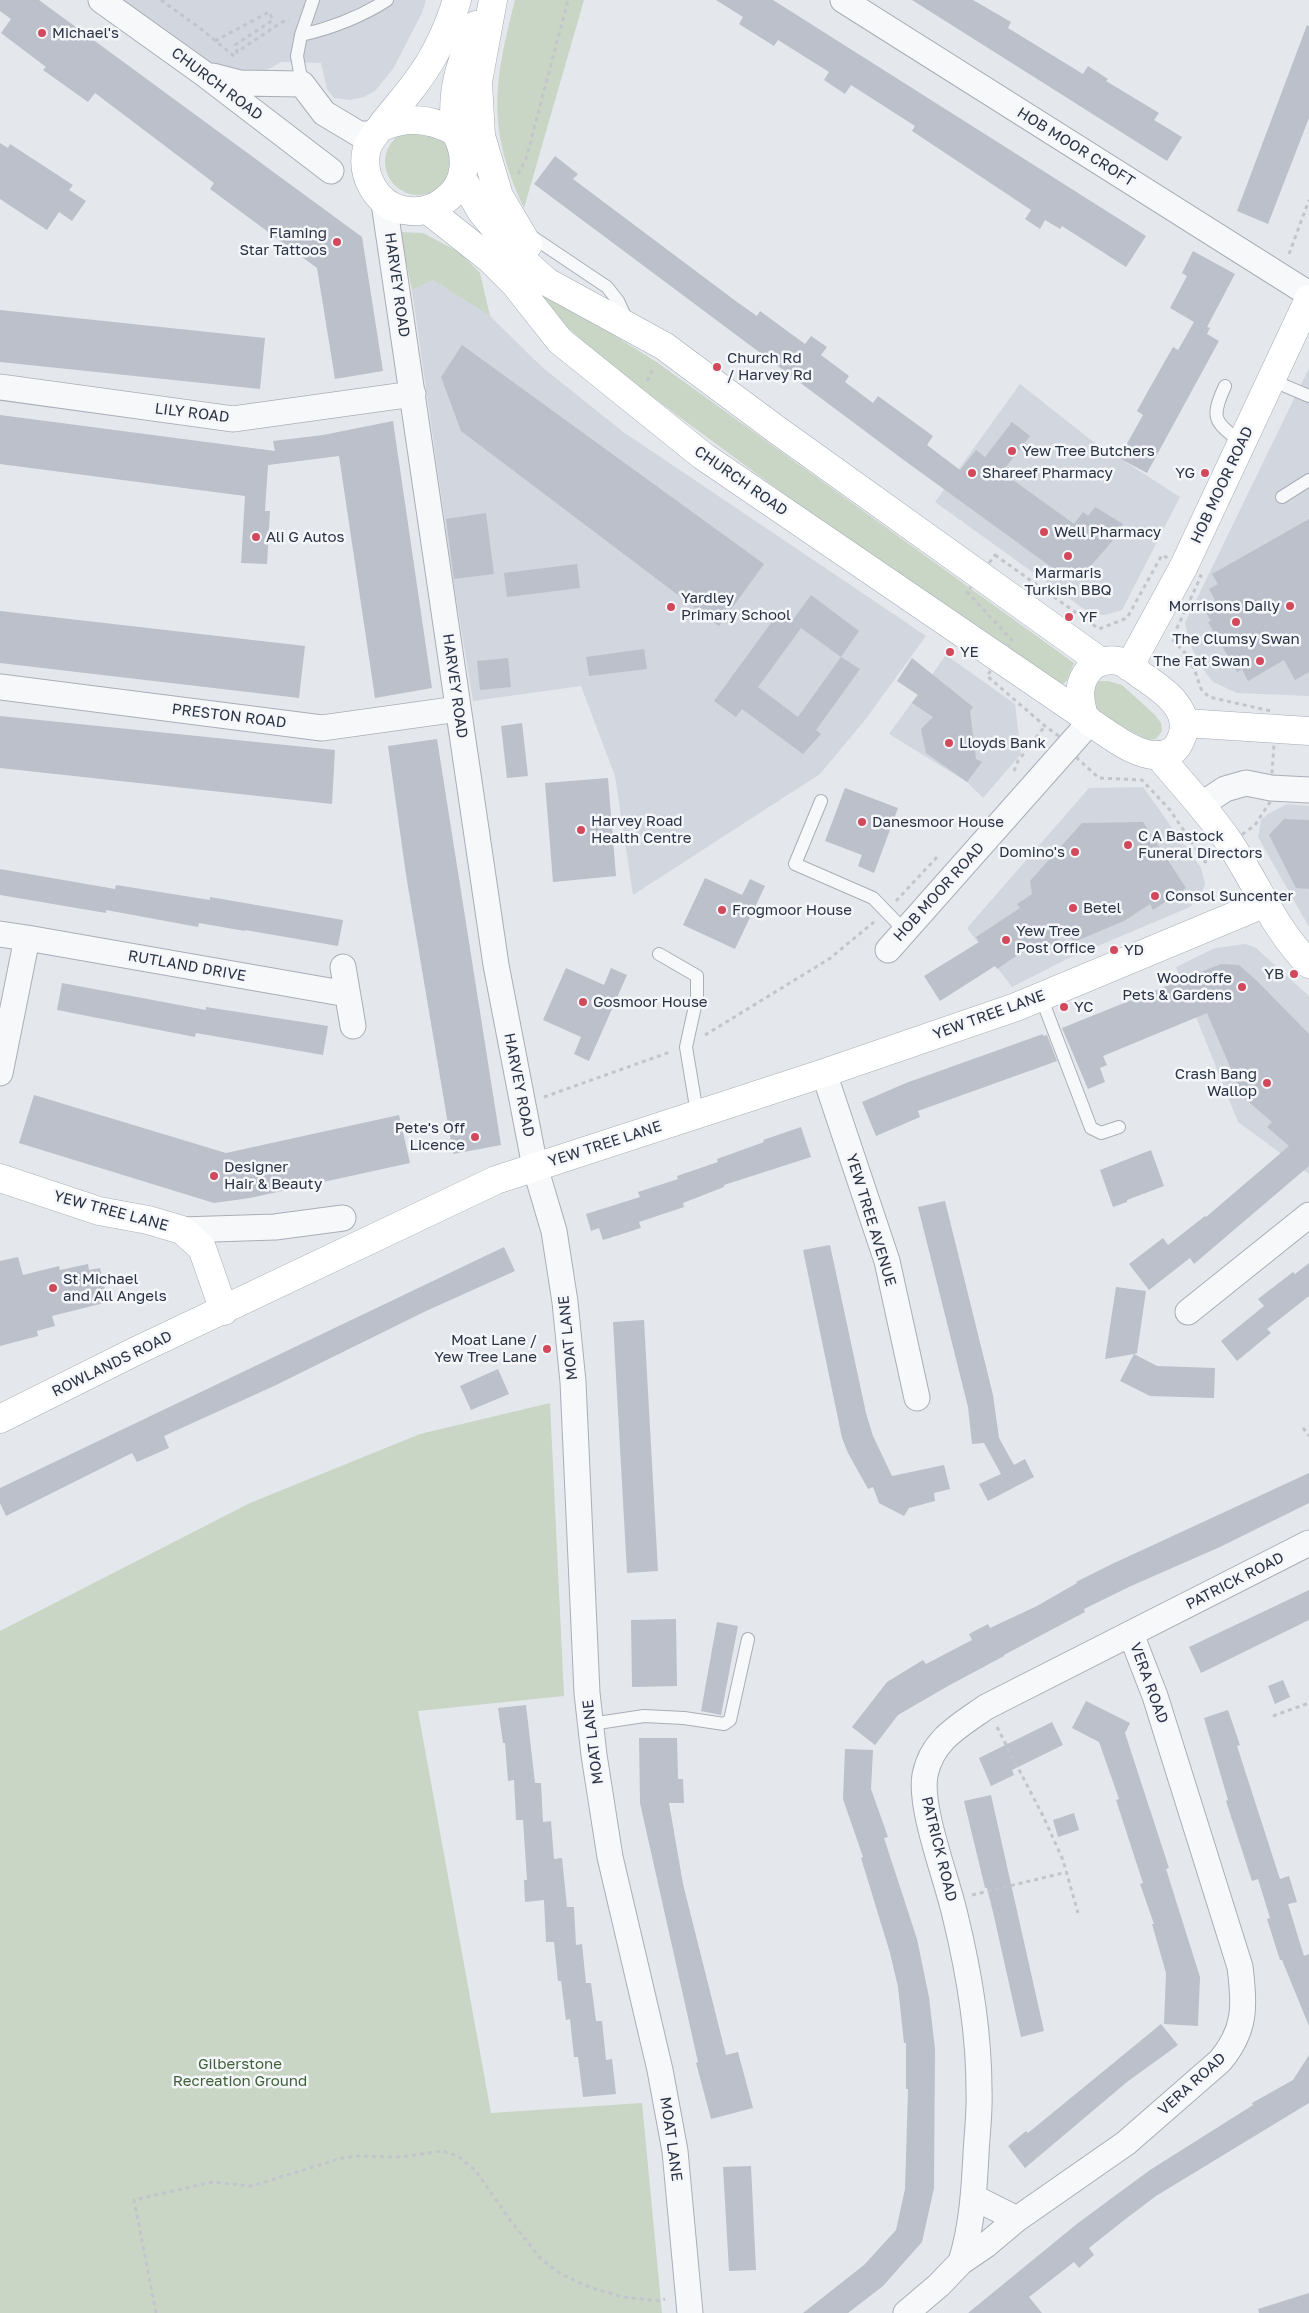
<!DOCTYPE html>
<html>
<head>
<meta charset="utf-8">
<style>
  body { margin:0 }
  canvas { display:block; background:#e4e7ec }
</style>
</head>
<body>
<canvas width="1309" height="2313"></canvas>
<script>
const ctx = document.querySelector('canvas').getContext('2d');
ctx.lineJoin = 'round';
function paint(path, color) {
  ctx.fillStyle = color;
  ctx.fill(path, 'evenodd');
}
function stroke(path, color, width, dash) {
  ctx.strokeStyle = color;
  ctx.lineWidth = width;
  ctx.lineCap = dash ? 'butt' : 'round';
  ctx.setLineDash(dash || []);
  ctx.stroke(path);
}
function drawText(font, color, halo, rows, align = 'center') {
  ctx.font = font + ' "Golos Text",sans-serif';
  ctx.lineWidth = 5;
  ctx.setLineDash([]);
  ctx.textBaseline = 'middle';
  ctx.strokeStyle = halo;
  ctx.fillStyle = color;
  for (const [text, x, y, turn = 0] of rows) {
    ctx.save();
    ctx.translate(x, y);
    ctx.rotate((+turn || 0) * Math.PI / 180);
    ctx.textAlign = isNaN(turn) ? turn : align;
    if (halo) ctx.strokeText(text, 0, 0);
    ctx.fillText(text, 0, 0);
    ctx.restore();
  }
}
paint(new Path2D(`
  M117,0H426L422,13L393,69L375,91L364,97L350,100L334,98L327,89L321,63L281,62L269,69L250,75L204,64Z
  M433,280L490,316L542,367L622,431L926,636L865,720L820,774L633,895L615,776L581,686L473,701L453,579L412,290Z
  M1309,368V696L1237,693L1213,682L1205,672L1190,645L1185,623Z
  M1020,384L1091,440L1180,497L1122,610L1105,615L1091,614L935,502Z
  M946,655L1015,704L1021,754L983,798L967,782L889,734Z
  M1143,787L1201,868L1205,884L1200,897L1190,907L1067,959L1012,987L967,928L1089,788Z
  M1287,804L1309,806V927L1258,837L1261,820L1268,814Z
  M1246,944L1256,948L1309,996V1174L1238,1122L1176,967L1215,948Z`), '#d2d6de');
paint(new Path2D(`
  M515,0H584L524,208C486,127 494,83 515,0Z
  M385 162a33 33 0 1 1 66 0a33 33 0 1 1-66 0Z
  M400,232L423,233L459,252L480,273L490,316L433,280L412,290Z
  M546,292L658,363L1074,663L1067,680L1061,687C944,607 828,528 715,443C654,398 592,354 539,300Z
  M1098,681H1108L1122,685L1155,715L1161,723L1162,731L1156,739L1147,740C1134,732 1093,713 1090,699C1089,691 1094,686 1098,681Z
  M550,1403L564,1696L418,1711L491,2113L642,2103L662,2313H0V1631L250,1503L420,1434Z`), '#c9d6c5');
paint(new Path2D(`
  M0,0H39L362,237L383,371L335,379L317,268L210,189L214,183L95,93L88,102L43,70L46,67L1,33L11,19L0,11Z
  M716,0H773L1146,236L1126,267L1062,226L1060,229L1045,220L1040,229L1025,219L1031,210L912,131L915,126L851,85L845,94L824,80L829,72L778,40L774,46L739,24L743,17Z
  M912,0H973L1011,22L1008,28L1083,74L1088,66L1108,79L1106,81L1159,113L1154,120L1182,137L1167,161Z
  M1307,25L1309,26V118L1268,224L1237,211Z
  M0,143L8,148L10,144L73,185L69,190L86,201L72,221L59,212L47,230L0,199Z
  M555,156L578,174L573,179L737,302L757,316L760,311L805,344L811,336L827,347L821,355L849,376L845,382L873,403L878,396L933,436L927,445L960,470L976,450L985,457L1012,422L1030,436L1002,472L1074,524L1083,512L1088,516L1095,507L1123,524L1115,538L1088,569L1072,573L1054,569L901,458L534,184Z
  M1193,251L1235,274L1207,327L1210,328L1207,334L1219,341L1147,473L1119,458L1143,415L1137,411L1148,391L1173,347L1178,350L1194,322L1170,308L1187,276L1182,273Z
  M0,310L265,338L260,389L0,362Z
  M462,345L764,564L719,626L461,431L441,377Z
  M0,415L275,451L273,441L323,435L393,421L432,688L375,698L339,456L268,465L265,511H270L267,564L241,563L245,496L0,464Z
  M486,513L494,574L454,579L446,519Z
  M1309,519V672L1295,680L1284,660L1248,681L1242,669L1237,672L1208,622L1211,621L1204,609L1216,602L1209,589L1218,584L1212,574Z
  M577,564L580,588L507,597L504,573Z
  M811,595L859,631L841,657L860,669L816,730L821,734L803,754L742,709L736,717L714,701L779,612L800,627L792,621ZM801,628L841,657L798,717L758,687Z
  M0,611L305,646L299,698L0,663Z
  M644,649L647,669L589,676L586,657Z
  M508,658L511,687L480,690L477,661Z
  M912,658L973,707L970,711L976,759L982,762L967,782L926,753L921,729L933,717L912,703L918,695L897,681Z
  M0,716L335,750L332,804L0,768Z
  M522,723L528,776L507,778L501,726Z
  M437,739L501,1145L453,1154L406,875L388,746Z
  M608,778L616,876L553,882L545,783Z
  M845,788L898,808L874,873L858,866L862,855L825,841Z
  M1284,819L1309,820V889L1296,888L1269,835Z
  M1143,822L1186,888L1153,910L1150,904L1124,921L1074,942L1067,934L1042,952L1039,949L1032,954L1028,948L997,969L995,966L940,1001L924,976L979,942L976,937L1020,908L1017,904L1032,894L1030,881L1082,823Z
  M0,869L115,889L116,885L210,900V897L343,920L338,946L245,930V931L199,923L198,927L106,910V913L0,895Z
  M705,878L742,895L750,879L765,886L735,949L683,925Z
  M1221,964L1239,965L1257,981L1309,1034V1166L1194,1264L1190,1258L1149,1290L1129,1264L1163,1238L1168,1245L1205,1216L1206,1217L1289,1146L1267,1127L1272,1122L1243,1097L1207,1013L1103,1056L1107,1065L1100,1068L1105,1082L1088,1089L1062,1028Z
  M566,968L604,985L611,968L627,975L589,1061L574,1054L581,1037L543,1020Z
  M62,983L206,1010V1007L328,1026L323,1055L196,1033L195,1037L57,1010Z
  M1043,1034V1036L1047,1035L1057,1061L918,1111L920,1117L876,1136L862,1102L906,1083Z
  M34,1095L226,1153L399,1115L410,1163L250,1198L214,1203L19,1143Z
  M801,1127L811,1157L724,1185V1187L683,1203L684,1207L639,1222L641,1228L603,1240L599,1228L591,1231L586,1214L640,1197L638,1192L678,1179L677,1176L718,1162L717,1159L764,1142L763,1140Z
  M1151,1150L1164,1186L1127,1200V1202L1113,1207L1100,1170Z
  M945,1201L993,1395L999,1438L1014,1465L1025,1459L1034,1477L988,1501L979,1484L1001,1474L984,1443L972,1444L968,1407L918,1207Z
  M830,1245L866,1413L873,1436L892,1476L944,1465L950,1489L934,1493L935,1501L909,1508L904,1516L879,1503L873,1487L868,1489L848,1453L842,1438L803,1250Z
  M504,1247L515,1271L426,1311L274,1386L164,1436L169,1448L137,1462L132,1453L6,1516L0,1503V1488Z
  M18,1257L23,1275L59,1266L60,1270L88,1264L89,1270L100,1268L108,1302L52,1316L55,1326L37,1331L38,1336L0,1346V1261Z
  M1309,1263V1296L1267,1329L1271,1333L1237,1361L1221,1341L1264,1306L1258,1299L1293,1272L1295,1274Z
  M1116,1287L1146,1291L1137,1353L1134,1354L1157,1366L1215,1368L1214,1398L1150,1396L1120,1381L1134,1354L1105,1359Z
  M644,1320L658,1571L627,1573L613,1322Z
  M498,1369L509,1394L471,1410L460,1386Z
  M1309,1473V1503L1220,1547L1131,1586L1084,1609L1085,1612L1004,1655V1656L948,1686L898,1715L875,1745L852,1727L887,1682L923,1660L926,1664L972,1640L969,1634L988,1624L990,1628L1037,1606L1077,1583L1076,1582L1112,1564Z
  M1309,1590V1620L1201,1673L1189,1647Z
  M676,1619L677,1686L632,1687L631,1620Z
  M717,1622L738,1626L721,1715L701,1711Z
  M1283,1680L1290,1697L1275,1704L1268,1686Z
  M1086,1701L1130,1723L1125,1733L1169,1868L1166,1869L1200,1977L1198,2026L1164,2024L1166,1973L1152,1924H1154L1140,1884L1143,1883L1116,1800L1119,1799L1099,1742L1072,1728Z
  M526,1705L535,1783H541L543,1822L551,1821L554,1859L562,1858L567,1907H574L576,1945L582,1944L586,1983H591L596,2021H602L606,2060L612,2059L616,2094L583,2097L578,2057H574L570,2019L566,2020L561,1981H558L554,1942H546L544,1900L525,1902L524,1880H527L523,1820H516L514,1780L508,1781L505,1743H503L498,1708Z
  M1228,1710L1240,1745L1237,1746L1280,1879L1289,1876L1297,1902L1288,1904L1304,1956L1309,1954V2026L1282,1960H1280L1267,1919L1270,1918L1258,1879L1252,1881L1226,1801L1228,1800L1204,1718Z
  M1052,1722L1063,1745L1012,1770L1014,1775L991,1786L979,1758Z
  M639,1738H677L678,1779H683L684,1803H669L683,1884L726,2055L738,2052L753,2108L711,2119L696,2063L698,2062L640,1803Z
  M845,1749L873,1750L871,1789L888,1837L884,1838L917,1939L929,1997L935,2049L934,2188L922,2242L883,2286L848,2313H803L864,2265L896,2230L905,2189L908,2089H906V2043H904L898,1987L890,1953L861,1858L863,1857L843,1799Z
  M991,1795L1044,2031L1021,2037L993,1912L987,1888H985L964,1801Z
  M1074,1813L1079,1830L1058,1837L1053,1820Z
  M1161,2024L1178,2045L1127,2082L1025,2168L1008,2146L1026,2131L1028,2133Z
  M1309,2055V2103L1156,2196L1123,2221L1089,2248L1094,2255L1079,2268L1074,2262L1029,2297L1042,2313H968L1078,2223L1150,2170L1253,2105L1252,2103L1293,2080Z
  M751,2166L756,2270L729,2271L723,2167Z
  M1309,2293V2313H1259L1258,2309Z`), '#bbc0ca');
const lane = new Path2D(`
  M301,35C332,28 359,18 387,0
  M302,84L297,56L301,35L313,0
  M528,234L607,287L618,301L627,320
  M1271,380L1309,396
  M1225,386C1210,419 1214,421 1242,443
  M1282,497L1309,480
  M821,801L795,864L873,898L905,931
  M659,954L697,976V997L686,1047L697,1113
  M1041,997L1091,1128L1101,1133L1119,1127
  M591,1724L644,1716L684,1718L724,1724L730,1720L748,1639`);
const street = new Path2D(`
  M101,0L203,73L331,171
  M843,0L1309,294
  M213,76L240,83L302,84L324,113L359,134H376
  M384,203L496,965L535,1167L554,1231L565,1302L573,1382L587,1693L594,1755L610,1857L660,2070L675,2151L690,2313
  M0,387L233,419L413,394
  M0,687L322,728L458,709
  M1201,805L1225,789L1246,783L1271,788L1309,790
  M0,934L27,938
  M888,950L1090,722
  M343,967L353,1026
  M0,1073L27,938L347,994
  M824,1073L887,1261L917,1398
  M182,1230L275,1227L343,1218
  M1188,1312L1309,1215
  M973,2197L1017,2219
  M961,2262C972,2226 974,2192 976,2154C977,2133 980,2112 979,2090C979,2032 969,1972 955,1915C947,1879 919,1808 925,1775C932,1740 959,1726 986,1707L1309,1543
  M906,2313L939,2285L961,2262L986,2245L1017,2219L1126,2143L1220,2061C1246,2030 1245,2006 1240,1967L1155,1696L1131,1634`);
const secondary = new Path2D(`
  M1129,667L1184,566L1309,299
  M1158,755C1182,784 1208,811 1229,842C1256,882 1274,929 1309,964
  M0,1178L99,1211L148,1220L182,1230L202,1248L224,1311
  M0,1419L136,1351L496,1180L824,1073L1016,1007L1263,904`);
const primary = new Path2D(`
  M493,0L478,82L481,136L499,196L528,245
  M382,127C407,116 431,118 455,132C468,154 468,184 445,200C433,210 418,213 403,210C376,205 360,174 367,148C371,135 407,96 417,81C435,57 448,29 457,0
  M455,132C451,87 460,66 476,25
  M462,178L481,211L519,257L547,282L664,346L777,430L1101,662
  M428,210L490,259L515,284L560,341L703,456L1084,716L1090,722C1109,734 1137,758 1161,755C1172,753 1177,749 1181,739C1194,710 1162,689 1141,675C1134,670 1126,662 1118,661C1108,659 1096,662 1090,669C1077,683 1079,699 1084,716
  M1185,723L1309,731`);
stroke(lane, '#a9aeb7', 14);
stroke(street, '#a9aeb7', 27);
stroke(secondary, '#a9aeb7', 29);
stroke(primary, '#a3abb8', 29);
stroke(new Path2D(`
  M161,0L201,29L234,56
  M215,41L269,12L273,20L235,45L237,52L282,22L289,20
  M518,174L526,159L568,0
  M1289,254L1309,200
  M647,381L654,367
  M995,555L1099,629L1127,618L1162,555L1201,576L1172,639L1185,653L1195,671L1201,689L1209,697L1271,711L1275,730L1270,802L1255,825L1205,862L1170,810L1142,780L1099,778L1078,759L1071,745L1045,726L987,676L1012,640L967,592Z
  M1014,771L1018,761L1045,726
  M896,901L938,856
  M705,1035L829,959L874,922
  M544,1097L670,1052
  M1303,1428L1309,1436
  M1273,1716L1309,1703
  M997,1727L1043,1816L1063,1860L1078,1913
  M972,1895L1067,1872
  M156,2313L134,2200L212,2182L252,2186L342,2158L357,2156L401,2157L442,2151L458,2156L476,2171L510,2220L541,2259L561,2274L589,2287L623,2297L660,2301L665,2299`), '#c2c5cb', 3, [4, 4]);
stroke(lane, '#f7f8fa', 12);
stroke(street, '#f7f8fa', 25);
stroke(secondary, '#fff', 28);
stroke(primary, '#fff', 28);
for (const [x, y, r, color] of [
  [42,33,5,"#d1495b"],
  [337,242,5,"#d1495b"],
  [717,367,5,"#d1495b"],
  [1012,451,5,"#d1495b"],
  [972,473,5,"#d1495b"],
  [1205,473,5,"#d1495b"],
  [1044,532,5,"#d1495b"],
  [256,537,5,"#d1495b"],
  [1068,556,5,"#d1495b"],
  [1290,606,5,"#d1495b"],
  [671,607,5,"#d1495b"],
  [1069,617,5,"#d1495b"],
  [1236,622,5,"#d1495b"],
  [950,652,5,"#d1495b"],
  [1260,661,5,"#d1495b"],
  [949,743,5,"#d1495b"],
  [862,822,5,"#d1495b"],
  [581,830,5,"#d1495b"],
  [1128,845,5,"#d1495b"],
  [1075,852,5,"#d1495b"],
  [1155,896,5,"#d1495b"],
  [1073,908,5,"#d1495b"],
  [722,910,5,"#d1495b"],
  [1006,940,5,"#d1495b"],
  [1114,950,5,"#d1495b"],
  [1294,974,5,"#d1495b"],
  [1242,987,5,"#d1495b"],
  [583,1002,5,"#d1495b"],
  [1064,1007,5,"#d1495b"],
  [1267,1083,5,"#d1495b"],
  [475,1137,5,"#d1495b"],
  [214,1176,5,"#d1495b"],
  [53,1288,5,"#d1495b"],
  [547,1349,5,"#d1495b"]
]) {
  const dot = new Path2D();
  dot.arc(x, y, r, 0, 2 * Math.PI);
  ctx.fillStyle = color;
  ctx.fill(dot);
  stroke(dot, '#f4f6f9', 2);
}
drawText('15px', '#2b3445', '#f4f6f9', [
  ["Michael's",52,33],
  ["Flaming",327,233,"right"],
  ["Star Tattoos",327,250,"right"],
  ["Church Rd",727,358],
  ["/ Harvey Rd",727,375],
  ["Yew Tree Butchers",1022,451],
  ["Shareef Pharmacy",982,473],
  ["YG",1195,473,"right"],
  ["Well Pharmacy",1054,532],
  ["Ali G Autos",266,537],
  ["Marmaris",1068,573,"center"],
  ["Turkish BBQ",1068,590,"center"],
  ["Yardley",681,598],
  ["Primary School",681,615],
  ["Morrisons Daily",1280,606,"right"],
  ["YF",1079,617],
  ["The Clumsy Swan",1236,639,"center"],
  ["YE",960,652],
  ["The Fat Swan",1250,661,"right"],
  ["Lloyds Bank",959,743],
  ["Harvey Road",591,821],
  ["Health Centre",591,838],
  ["Danesmoor House",872,822],
  ["C A Bastock",1138,836],
  ["Funeral Directors",1138,853],
  ["Domino's",1065,852,"right"],
  ["Consol Suncenter",1165,896],
  ["Betel",1083,908],
  ["Frogmoor House",732,910],
  ["Yew Tree",1016,931],
  ["Post Office",1016,948],
  ["YD",1124,950],
  ["YB",1284,974,"right"],
  ["Woodroffe",1232,978,"right"],
  ["Pets & Gardens",1232,995,"right"],
  ["Gosmoor House",593,1002],
  ["YC",1074,1007],
  ["Crash Bang",1257,1074,"right"],
  ["Wallop",1257,1091,"right"],
  ["Pete's Off",465,1128,"right"],
  ["Licence",465,1145,"right"],
  ["Designer",224,1167],
  ["Hair & Beauty",224,1184],
  ["St Michael",63,1279],
  ["and All Angels",63,1296],
  ["Moat Lane /",537,1340,"right"],
  ["Yew Tree Lane",537,1357,"right"]
], 'left');
drawText('15px', '#2b3445', '#f4f6f9', [
  ["CHURCH ROAD",217,84,37],
  ["HOB MOOR CROFT",1076,147,32],
  ["HARVEY ROAD",397,285,82],
  ["LILY ROAD",192,413,7],
  ["CHURCH ROAD",741,481,35],
  ["HOB MOOR ROAD",1222,485,-65],
  ["HARVEY ROAD",455,686,82],
  ["PRESTON ROAD",229,716,7],
  ["HOB MOOR ROAD",939,892,-48],
  ["RUTLAND DRIVE",187,966,10],
  ["YEW TREE LANE",989,1015,-20],
  ["HARVEY ROAD",519,1085,79],
  ["YEW TREE LANE",605,1144,-18],
  ["YEW TREE LANE",111,1211,15],
  ["YEW TREE AVENUE",871,1220,73],
  ["MOAT LANE",568,1338,-96],
  ["ROWLANDS ROAD",112,1364,-26],
  ["PATRICK ROAD",1235,1581,-27],
  ["VERA ROAD",1149,1683,70],
  ["MOAT LANE",593,1742,-97],
  ["PATRICK ROAD",939,1849,76],
  ["VERA ROAD",1192,2084,-42],
  ["MOAT LANE",671,2139,82]
]);
drawText('15px', '#3f6138', '#f4f6f9', [
  ["Gilberstone",240,2064],
  ["Recreation Ground",240,2081]
]);
</script>
</body>
</html>
